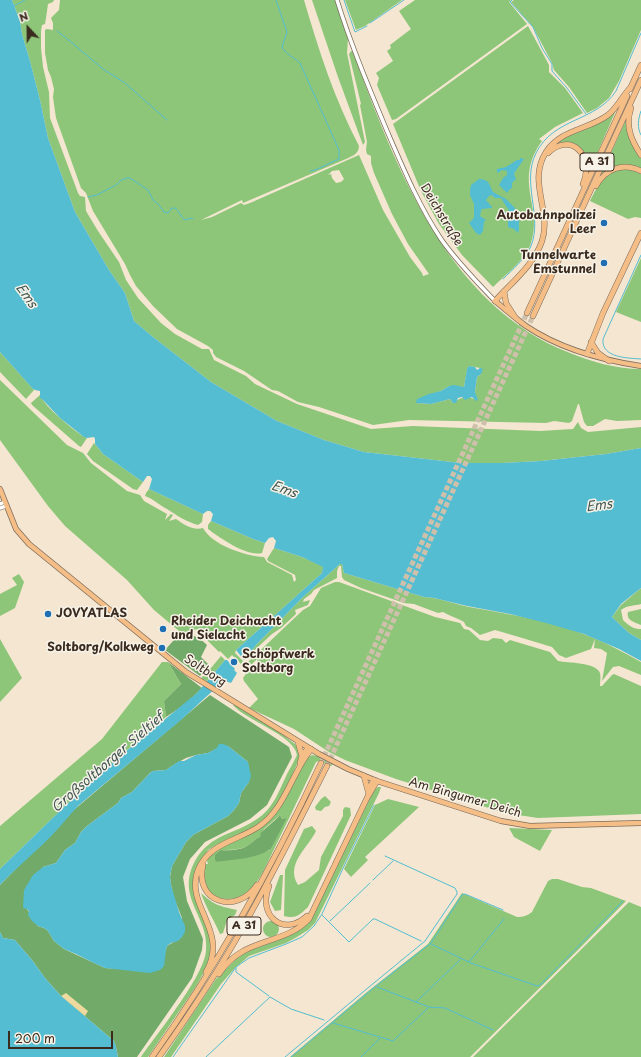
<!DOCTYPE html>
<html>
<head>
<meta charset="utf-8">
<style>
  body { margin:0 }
  #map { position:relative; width:641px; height:1057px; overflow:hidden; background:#f4e6d0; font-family:"Playpen Sans",sans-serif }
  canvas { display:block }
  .north { position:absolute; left:8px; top:8px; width:40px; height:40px; -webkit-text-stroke:3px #f7f3e8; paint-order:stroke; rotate:338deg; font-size:11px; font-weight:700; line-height:16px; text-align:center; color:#3b2a1e }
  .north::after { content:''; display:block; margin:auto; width:14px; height:18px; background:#3b2a1e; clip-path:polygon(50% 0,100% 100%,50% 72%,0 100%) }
  .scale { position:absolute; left:8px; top:1031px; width:105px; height:18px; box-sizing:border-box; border:2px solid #3b2a1e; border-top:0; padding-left:5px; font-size:12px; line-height:14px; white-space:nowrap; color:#3b2a1e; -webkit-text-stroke:3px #f7f3e8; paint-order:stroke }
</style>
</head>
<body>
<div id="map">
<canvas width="641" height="1057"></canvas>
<div class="north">N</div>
<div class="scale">200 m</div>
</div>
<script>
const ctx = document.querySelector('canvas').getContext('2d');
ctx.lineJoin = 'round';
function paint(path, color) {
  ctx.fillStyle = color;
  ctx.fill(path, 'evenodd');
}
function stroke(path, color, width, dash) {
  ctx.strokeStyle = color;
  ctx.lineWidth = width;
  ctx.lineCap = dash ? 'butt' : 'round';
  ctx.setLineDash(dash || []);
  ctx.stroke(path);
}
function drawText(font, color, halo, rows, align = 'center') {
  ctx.font = font + ' "Playpen Sans",sans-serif';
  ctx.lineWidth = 3;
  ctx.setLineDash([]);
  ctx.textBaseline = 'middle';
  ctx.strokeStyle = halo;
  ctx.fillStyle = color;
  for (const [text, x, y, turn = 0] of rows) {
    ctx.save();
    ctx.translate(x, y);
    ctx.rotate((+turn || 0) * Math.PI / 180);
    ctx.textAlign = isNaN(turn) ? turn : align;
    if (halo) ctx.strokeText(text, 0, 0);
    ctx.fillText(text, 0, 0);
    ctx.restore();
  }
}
paint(new Path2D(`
  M12,0H54L53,2L48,4C47,11 46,18 45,24L42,25L41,31V48L43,67L49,92L50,118L78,193L80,196L85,197L86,211L98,231L119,262L126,280L138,298L161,323L175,334L202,349H209L214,360L246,376L255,384L297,404L371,429L413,426L540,431L573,429L578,422L581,428L588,432L641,427V448L606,454L541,461L502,463H461L364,452L324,440L277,421L211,382L153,337L134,321L125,293L109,270L75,212L48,138L40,100L30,61L22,34L20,21Z
  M60,0H304C319,51 334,98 359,146C359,154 352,156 346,159L243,203L242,200L201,220L212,217L241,203L244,205L250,203L359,155L383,210L410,257L422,273L423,276L429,274L408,244L392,214L374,173L371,163V156L367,154L366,150L367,142L360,105L361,104L349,54L351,51L353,52C395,166 448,306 570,353C592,362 617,369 641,369V420L617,421L605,419L593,426H587L584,422L579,404H578L572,421L569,423L554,421L546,423L409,420L373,425L319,407L298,402L278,391L272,390L244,371L216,357L213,353V350L208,346L177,329L153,306L136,286L130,275L125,264L93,211L86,193L81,188L56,118L53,97L54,89L51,77L48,70L45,53V30L47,29L53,30V23L51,18L59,10ZM339,170L344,179L341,182L336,183L332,178L331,174L328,175L332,171ZM469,366L480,368L481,374L477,377L475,392L476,400C468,395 460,397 453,403L450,399L431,404L417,403L424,397L441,391L449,386L464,387L467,370Z
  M312,0H335L348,37L347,53L365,142L363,145L338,77Z
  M345,0H402L365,26L356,30Z
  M415,0H511L509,2L527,24L396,119L392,120L377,85L379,78L376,73L393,61L387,51L391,48L390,45L411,29L399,11Z
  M514,0H641V30L619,81L609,98L597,108L587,113L569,87L554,70L552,63L533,27L511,2Z
  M528,26L549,65V72L565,88L583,113L555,127L539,139L542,141C512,182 545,208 530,246C523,262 505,275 493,287L462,255L439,224L421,191L393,124Z
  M617,108L593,163L587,161L586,157L575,146H555L556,142Z
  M627,118L633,145L641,158V169C626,161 614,166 602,175H601Z
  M627,168L641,174V218L635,217L628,219L590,201C599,183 605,171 627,168Z
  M641,258V322L616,312Z
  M0,352L34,390L26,399L0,372Z
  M0,380L67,445L83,453L91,463L127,491L140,495L144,501L167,514L165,520L171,514L173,515L169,521L176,519C183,524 193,531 203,528C212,545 245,556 264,557L267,562L292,575L294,582L296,580L295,575L268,561L267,559L274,548L302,557L324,567L322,573L236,650L235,653L243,661L241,664L232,655L228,659L220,651L219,652L196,629L187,635H184L154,610L127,580L65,526L48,506L0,440Z
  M40,395C43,405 77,434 87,438L81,447L79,446L32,405L31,403Z
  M94,443L103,454L143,482L137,490L133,489L93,461L87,454Z
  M149,489L203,514L202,522L198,525C187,522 176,515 167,509C159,505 154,499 145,496L146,493Z
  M211,521L253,539L265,543L262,553C247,557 220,538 208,529V525Z
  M340,564H342L344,573L424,597C440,598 454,604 469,607C507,614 550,620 586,635C605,642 623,652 641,662V675L619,666L613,667L602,681L607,653L601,649L594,648L595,639L591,649L566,658L559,655L552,647L519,637L495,630L480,635L471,628L466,626L464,622C457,618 450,616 443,612L438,613L414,604L404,603L361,588L344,580L342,577L341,566H339L337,571V578L314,590L311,594L304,599L303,602L310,600L308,605L295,610L296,614L281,628L272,634L245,659L257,644L303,597Z
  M19,574L24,582L15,608L0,616V594L17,585L12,578Z
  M335,582H339L435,617L460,623L464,629L469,630L480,640L488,641L493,638L502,639L506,643L510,640L550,652L558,661C568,663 596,662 600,673C601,677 600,682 600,686H602L612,675L614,674L641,686V814L538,818L505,813L396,779L345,760L329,752L294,729L249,708L258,699L244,681L243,678L248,671L258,666L257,659L251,665L248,662L303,610L310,606L321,588Z
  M641,588V604C634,606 627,605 621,610L623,620C627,624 634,630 641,629V640L629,633L612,617L621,605Z
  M641,609V625C635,622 626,621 628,612Z
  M0,639L22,678L0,702Z
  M221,656L225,660L207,681L202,679V677L206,674Z
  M162,662H168L181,684L164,701L166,717L114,761L66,805L0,869V826L102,739Z
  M233,705H235L275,729L295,744L299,750V759L287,788L271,814L251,829L216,845L208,850L200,862L194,885L211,936V955L203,974L195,988L148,1057H141C157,1034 204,976 206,951C210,917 175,898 195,861C211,833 234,835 257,819C273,809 279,791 287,774C290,768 294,762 297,755C294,735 245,720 233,705Z
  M312,755L317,756L333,764L331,766L319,761L316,762L266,866C261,876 255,887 246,893C231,904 208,900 204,880C203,875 205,869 205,864H208L207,861C214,844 255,832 271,819C286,807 298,761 312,755ZM280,815L282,819L285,818L271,849L268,851L217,862L221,850C228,850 241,850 247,846C252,843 255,839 261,837L264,829Z
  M378,787H381L379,793L315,923L308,930L297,937L286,943L249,956L235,968L221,984L171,1057H164L216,979L236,959L246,952L289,936L307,924L314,914L324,893L374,790Z
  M325,796L331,802L329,806L325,807L321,811L316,810L315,807L321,799Z
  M388,799L419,807L365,857L368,860L351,877L344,869L375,805Z
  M345,807L350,808L351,815L308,907C299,915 297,919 284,916L285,870L304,829L312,826L316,831C308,848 285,864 298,885L305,882L319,870L321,857L343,816V810Z
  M509,828L552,830L540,851L514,837Z
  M280,875H283L281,910L275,911L270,902Z
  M552,879H558L582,887L591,888L626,901L579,949L470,1057H290L367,992L428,944L462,893L517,917C523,917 527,916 532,912L548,881Z
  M201,893C215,906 220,906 237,910L235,915L227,920L223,933L220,934C214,920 206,908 201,893Z
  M629,902L641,907V1057H473Z
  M263 929a8 8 0 1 1 16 0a8 8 0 1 1-16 0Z`), '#8dc679');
paint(new Path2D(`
  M181,632L184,635C193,634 200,638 207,645L201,657L209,665L200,676L165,650Z
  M168,662L202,688L187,703L166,717L164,701L181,684Z
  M210,695L289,747L292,757L267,805L250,819L205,842L190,859L183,877L187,901L203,939L202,950L192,978L137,1057H118L116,1047L114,1041L61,996L45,978L32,960L15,940L3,938L0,932V885L69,814ZM228,746L248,762L249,782L241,793L239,803L234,810L228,816L193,835L186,842L172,866L170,877L171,885L174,898L182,918V937L167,946L165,953L119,969L105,968L64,949L54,941L48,931L44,928L38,926L27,909L43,867L56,863L65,850L75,843L81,832L87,826L118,803L121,798L132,792L150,773L153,771L166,770L175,764L186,758L196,755L208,753L218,748Z
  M280,815L282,819L285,818L286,819L271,849C256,859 235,859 217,862L215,860V855L221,850C228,851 241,850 247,846C252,843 255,839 260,837L261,835L260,834C266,827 274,822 280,815Z`), '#72ab69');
paint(new Path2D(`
  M66,993L88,1011L85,1016L61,996Z`), '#eeda9e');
paint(new Path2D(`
  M0,0H12L20,21L22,34L30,61L40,100L48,138L75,212L109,270L125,293L134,321L153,337L211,382L277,421L324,440L364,452L461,463H502L541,461L606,454L641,448V588L621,604L612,617L629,633L641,640V661L619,649L584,634L546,623L510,614L467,606L434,598L424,597L344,573L342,564H340L303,597L257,644L244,660L236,650L322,573L323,567L302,557L274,548L276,541L273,537L269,538L265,543L253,539L211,521L213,514L210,511H207L203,514L149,489L152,479L150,476H147L143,482L103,454L95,444V439L94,437L87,438L84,437L60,418L43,400L40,398V391L35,390L33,389L0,352Z
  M520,158L524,159L515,172L514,174L516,179L512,183V188L510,189L507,193L499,185L503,178L507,175V171L502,170L498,173L497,172V169L506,167L517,160H520Z
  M479,179C489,179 489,184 493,192L506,199L515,208L520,217C518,223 520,228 518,233L514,229L508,227V220H503L500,212H510L501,198H495L492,195L489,196L486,200L492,207V208L482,209L481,211L480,216L486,220L484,222L483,231L480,235L476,233L469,223L474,218V204L470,195V190L471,185Z
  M469,366L475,367L477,370L480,368L483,369L481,374L477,377L475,392L478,400L476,401L472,397L465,400L462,397L458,398L456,403H453L450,399L431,404L416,403L417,399L429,394L441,391L449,386L454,385L464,387L467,369Z
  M225,660H227L235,669L234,670L237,673L231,683L225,681L220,684L181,720L79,805C70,814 63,824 54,833C37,851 17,867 0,885V869L66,805L114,761L197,693Z
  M219,744H223L228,746L248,762L251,776L249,782L241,793L239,803L234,810L228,816L193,835L186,842L172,866L170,876L171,885L179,912L185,926V932L182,937L178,941L171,943L167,946L166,950L164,966L160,970L150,973L105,968L94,963L76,954L64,949L54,941L48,931L44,928L38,926L32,921L28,915L29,911L27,909L23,908L24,890L33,875L43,867L56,863L65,850L75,843L81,832L87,826L118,803L121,798L132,792L150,773L153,771L166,770L179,761H184L196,755L208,753L217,748Z
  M0,932L3,938L15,940L32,960L45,978L61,996L114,1041L116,1047L118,1057H0Z`), '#54bdd1');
stroke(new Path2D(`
  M276,0L287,32L282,47C286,55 294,57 300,63L339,150V159L315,170L310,171
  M344,0L355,32L367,26
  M512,0L510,2L533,27L542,48L552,64V71L567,88L586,114
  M14,6L25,0
  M370,23L404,0
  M57,31L71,42L103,69L125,83L167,120
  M641,111C638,119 637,128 641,135
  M88,197L97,195L116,185L120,181L126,178H130L148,190L153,200L159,205L164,212L168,213L172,208H175C180,211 180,217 185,220L192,218L193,219
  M641,255L603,339C601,358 628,358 641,359
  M503,279C513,269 525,259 531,246C543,216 521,183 536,153C554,117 596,122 616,91L641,33
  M373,880L393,861
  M322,915L349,942L373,919H375L421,941
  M330,921L370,883
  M431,944L471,963L537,986L540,985L623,901
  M469,962L504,919
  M236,968V972L269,996
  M377,987L429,1007L445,1008L493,1030
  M416,1002L461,959
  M333,1023L393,1041L428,1008
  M173,1057L236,967L249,958L286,944L302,937L314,926L322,914L345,864L374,805
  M206,1057L270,997L291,1009L324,1020
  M285,1057L369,987L425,941L457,894V892L455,888L385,856
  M291,1057L376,986L431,943L462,895L465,894L503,910
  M361,1057L380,1038`), '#54bdd1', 1);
stroke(new Path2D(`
  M321,763L527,313
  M327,766L533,316`), '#cfc0ac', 5, [5, 2.5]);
const minor = new Path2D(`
  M337,0C351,45 369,88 387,131C403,168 419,206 441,239C457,262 476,281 495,301
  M0,504L5,502
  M0,508L6,506`);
const major = new Path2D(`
  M495,301C505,309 515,318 526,326C560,349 601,360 641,366
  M0,489L16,529L29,544L186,672L319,754L348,769L377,781L501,821L530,826L641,823`);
const highway = new Path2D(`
  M630,89L641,65
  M631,108C625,126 631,140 641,155
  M548,153C571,131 595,156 583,184
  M596,186C605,169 623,162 641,171
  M504,291L506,303L515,317
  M495,301C512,282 534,265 542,241C552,210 527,182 546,152C561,129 588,130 608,115C618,107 622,96 631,87
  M527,313L627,96
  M533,316L641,80
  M591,342L598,353L609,361
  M587,354L603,313L641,233
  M298,742L302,756
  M300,763L302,756L308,748
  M364,776L368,791
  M368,795L371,785L374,780
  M203,865C194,903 237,915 257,885
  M269,886C257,915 283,938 307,916
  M206,972C230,931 184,906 198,870C209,843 237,841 258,827C279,813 286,791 298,770C301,763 306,756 311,749
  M219,974C243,936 282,947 309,919L367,798L377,781
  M152,1057C218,965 273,866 321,763
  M159,1057C189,1015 218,972 243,927C273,874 300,820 327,766`);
stroke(minor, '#7c6c5c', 5);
stroke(major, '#7c6c5c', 6);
stroke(highway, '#7c6c5c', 6);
stroke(minor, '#fff', 3.5);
stroke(major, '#f6be87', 4.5);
stroke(highway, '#f6be87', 5);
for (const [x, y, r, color] of [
  [604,223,4,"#1f6fb2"],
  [604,263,4,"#1f6fb2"],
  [48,614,4,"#1f6fb2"],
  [163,629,4,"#1f6fb2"],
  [162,648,4,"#1f6fb2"],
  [234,662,4,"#1f6fb2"]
]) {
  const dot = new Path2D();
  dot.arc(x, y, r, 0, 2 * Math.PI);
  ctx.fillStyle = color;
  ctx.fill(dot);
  stroke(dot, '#f7f3e8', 1.5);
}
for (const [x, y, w] of [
  [597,162,34],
  [244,926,34]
]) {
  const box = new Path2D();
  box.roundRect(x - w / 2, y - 9, w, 18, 3);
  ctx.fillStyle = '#f7f3e8';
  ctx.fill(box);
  stroke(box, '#3b2a1e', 1);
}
drawText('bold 11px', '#3b2a1e', null, [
  ["A 31",597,162],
  ["A 31",244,926]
]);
drawText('12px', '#3b2a1e', '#f7f3e8', [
  ["Deichstraße",441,215,59],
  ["Soltborg",205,671,33],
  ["Am Bingumer Deich",465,798,16]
]);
drawText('bold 12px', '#3b2a1e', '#f7f3e8', [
  ["Autobahnpolizei",596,216],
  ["Leer",596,230],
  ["Tunnelwarte",596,256],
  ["Emstunnel",596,270],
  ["JOVYATLAS",56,614,"left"],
  ["Rheider Deichacht",171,622,"left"],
  ["und Sielacht",171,636,"left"],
  ["Soltborg/Kolkweg",154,648],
  ["Schöpfwerk",242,655,"left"],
  ["Soltborg",242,669,"left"]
], 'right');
drawText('italic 13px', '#425654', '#f7f3e8', [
  ["Ems",26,296,55],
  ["Ems",284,490,20],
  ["Ems",599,506,-7],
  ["Großsoltborger Sieltief",108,763,-41]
]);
</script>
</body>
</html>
